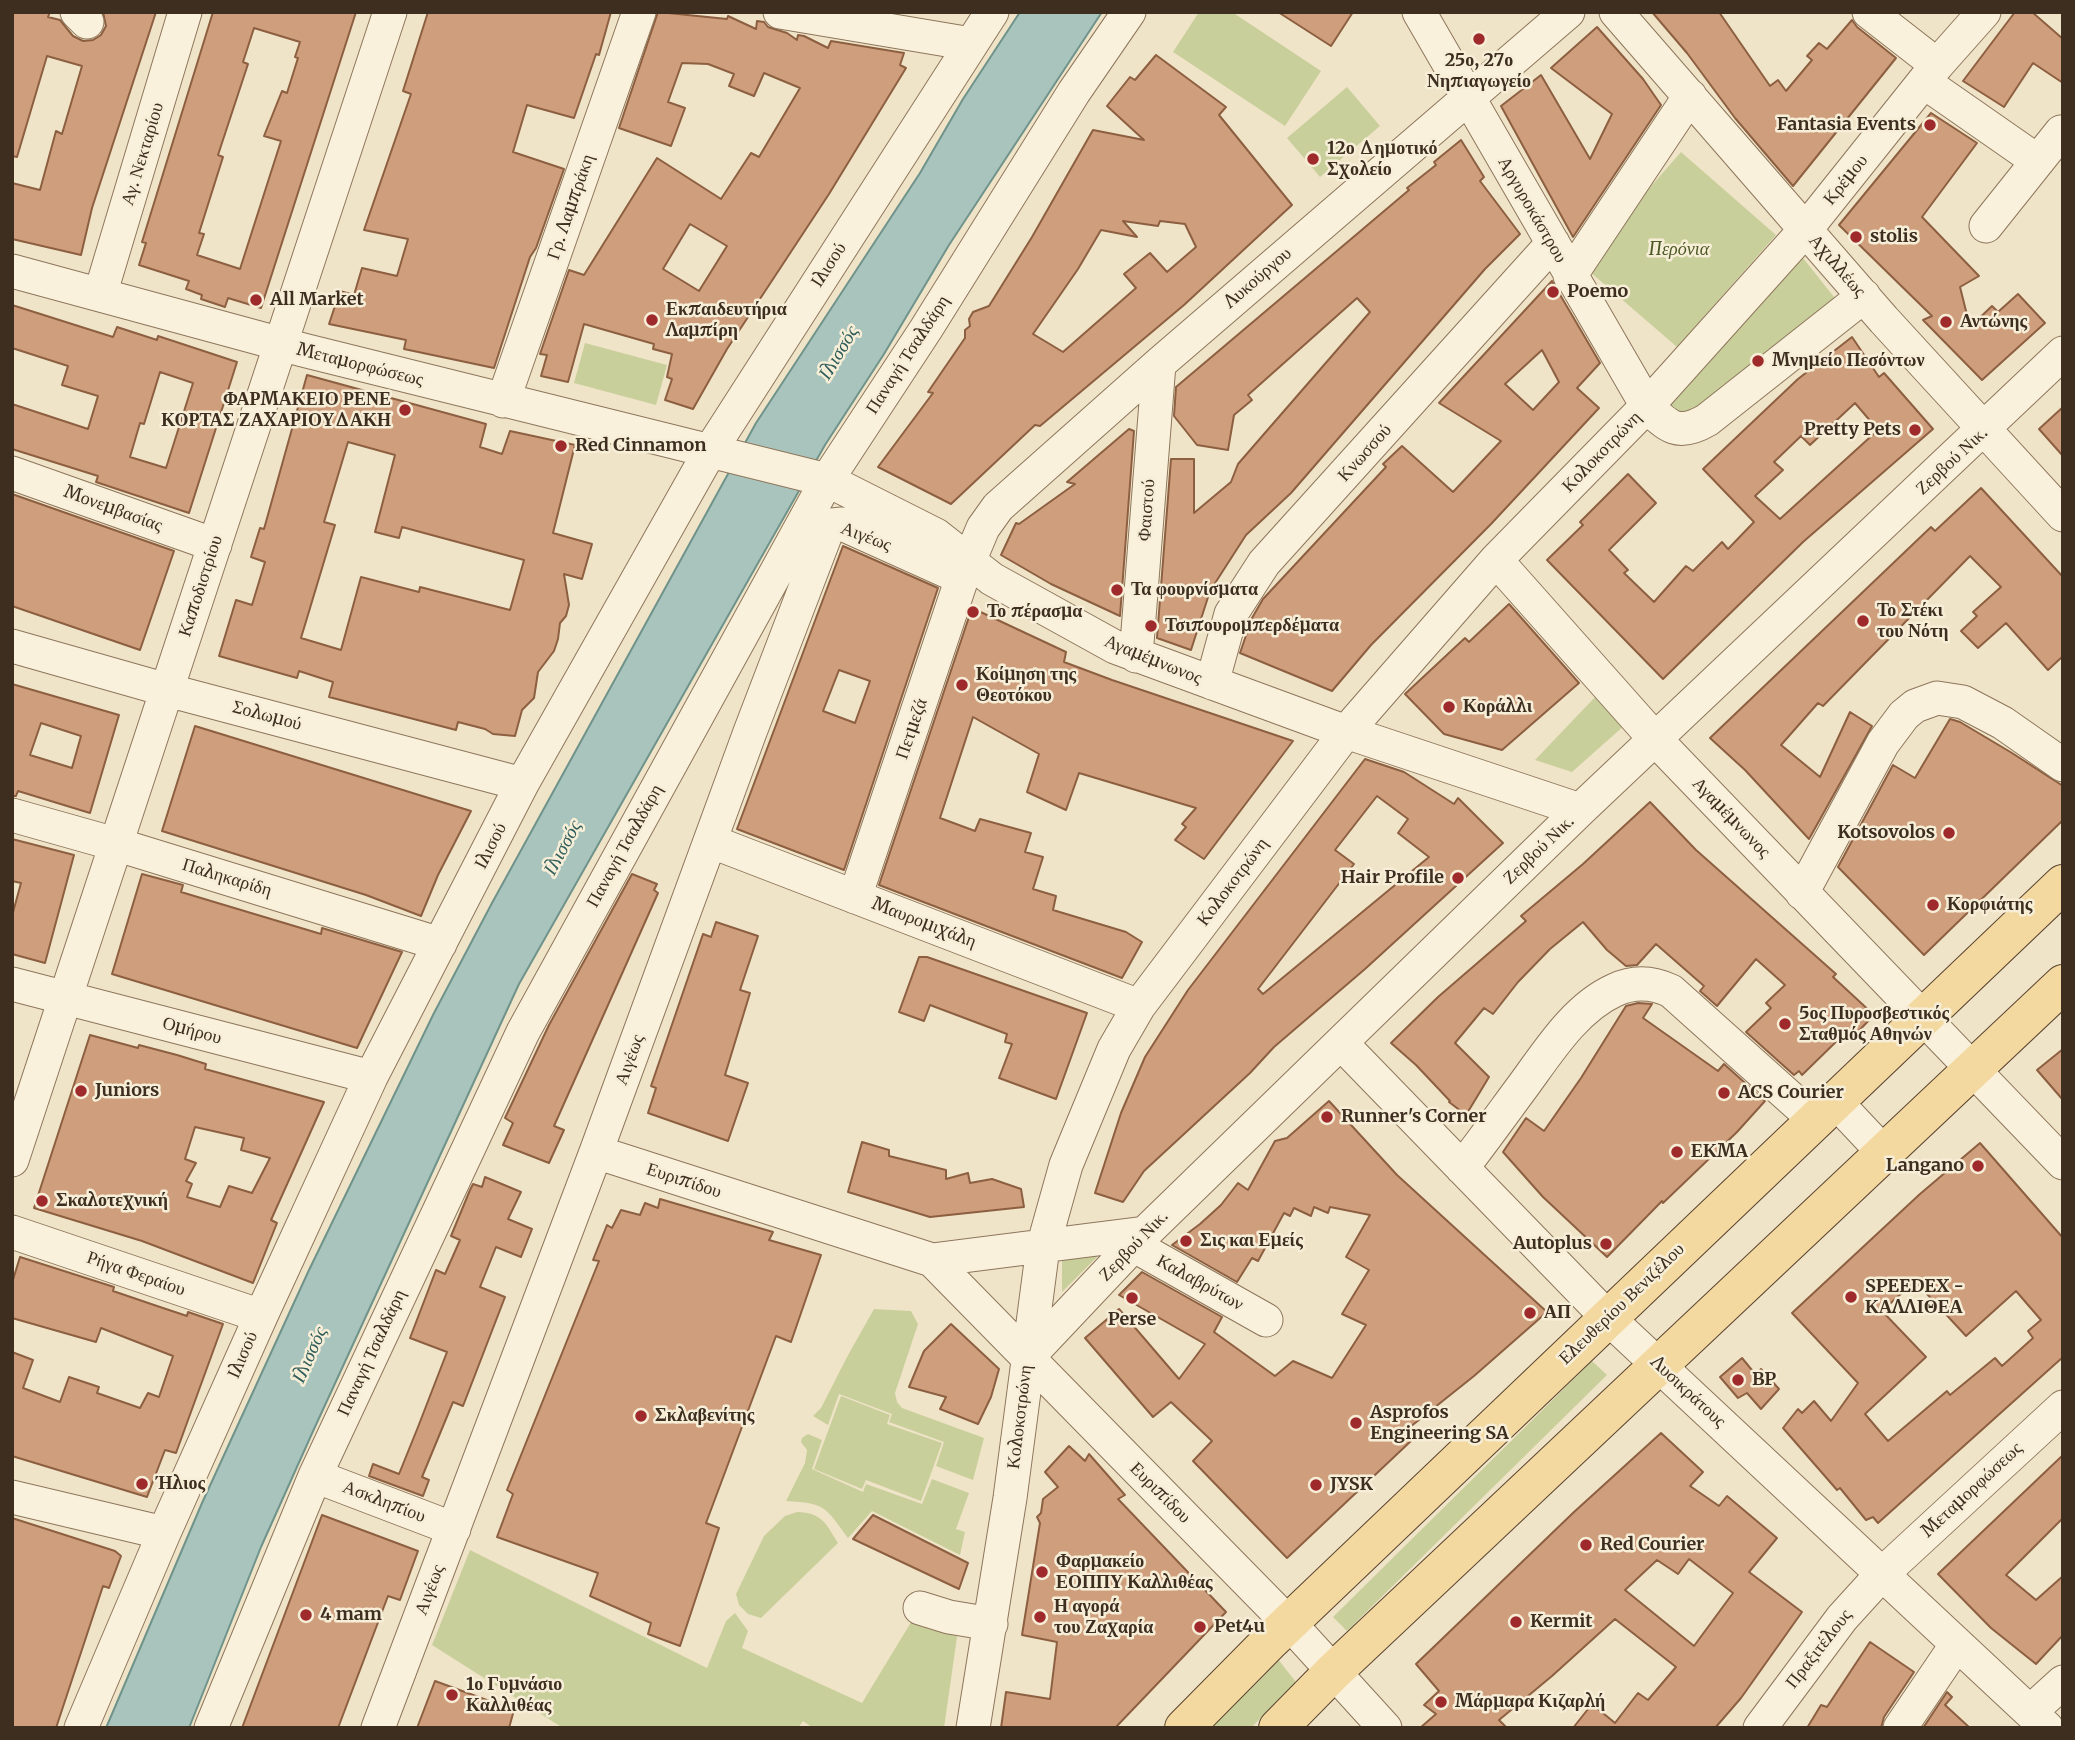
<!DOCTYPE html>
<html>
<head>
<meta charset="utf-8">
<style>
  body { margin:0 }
  #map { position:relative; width:2075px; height:1740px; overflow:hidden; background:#f0e4c8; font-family:Merriweather,serif }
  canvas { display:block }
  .frame { position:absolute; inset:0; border:14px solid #3d2e20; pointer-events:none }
</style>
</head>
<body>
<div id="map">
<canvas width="2075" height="1740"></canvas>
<div class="frame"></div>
</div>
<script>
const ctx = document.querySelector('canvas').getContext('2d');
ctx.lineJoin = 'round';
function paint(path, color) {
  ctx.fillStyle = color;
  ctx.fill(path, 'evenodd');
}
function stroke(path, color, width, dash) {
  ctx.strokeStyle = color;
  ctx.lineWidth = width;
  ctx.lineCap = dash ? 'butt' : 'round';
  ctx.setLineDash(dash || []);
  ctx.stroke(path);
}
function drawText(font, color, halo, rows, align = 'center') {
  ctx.font = font + ' Merriweather,serif';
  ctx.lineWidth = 5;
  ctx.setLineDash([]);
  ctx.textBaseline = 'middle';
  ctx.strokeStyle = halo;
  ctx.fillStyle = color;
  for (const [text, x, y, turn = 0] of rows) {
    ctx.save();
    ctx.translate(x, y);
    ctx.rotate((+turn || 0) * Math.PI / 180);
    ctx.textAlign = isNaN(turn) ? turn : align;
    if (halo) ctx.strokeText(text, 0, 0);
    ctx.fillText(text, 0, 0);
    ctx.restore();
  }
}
paint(new Path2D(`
  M1199,12H1232L1321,71L1285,126L1173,52Z
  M1347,87L1380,126L1320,177L1287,138Z
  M1681,152L1776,235L1677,347L1582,265Z
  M1799,253L1842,307L1685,421L1661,395Z
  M585,343L667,365L656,405L574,383Z
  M1598,694L1625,725L1572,772L1535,760Z
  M1103,1251L1062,1292V1257Z
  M874,1309L911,1311L918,1324L895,1393L897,1402L902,1408L984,1438L973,1480L936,1466L944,1442L889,1422L892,1414L839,1394L828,1425L813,1416L821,1408L847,1357Z
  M1592,1361L1607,1375L1347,1631L1333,1617Z
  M841,1396L890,1415L887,1424L942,1443L921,1501L866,1480L862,1489L814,1469Z
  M808,1434L822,1440L812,1469L863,1492L866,1484L922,1504L932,1479L969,1493L956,1529L965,1532L960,1555L872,1511L848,1538C825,1507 826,1503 786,1501L805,1463L807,1450L801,1442L802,1438Z
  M797,1512C823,1513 826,1524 838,1543L761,1618L748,1614L739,1605L736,1594L764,1536L785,1516Z
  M470,1550L707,1668L726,1621L735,1613L748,1631L742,1648L862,1703L913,1619L959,1623L944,1728H813L803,1721L798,1728H563L432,1645Z
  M1277,1658L1296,1682L1251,1728H1209Z`), '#c9cf9b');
const water = new Path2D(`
  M1020,12H1102L949,245L884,354L825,445L519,984L314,1429L261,1547L189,1728H106L202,1503L309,1270L434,1013L492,903L756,423L920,173L963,99Z`);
paint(water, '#a9c4bc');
stroke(water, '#6f938a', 2);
const building = new Path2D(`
  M12,12H50L48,17L60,20L73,36L83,41L93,40L101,35L106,26L103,12H156L92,208L81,255L12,239V183L40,190L56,131L62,134L82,66L47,56L17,157L12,156Z
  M213,12H356L261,308L228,298L225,307L201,299L202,295L186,289L189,281L139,265L146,243L142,242ZM254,28L300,42L295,57L298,58L287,93L282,91L264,136L281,141L240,269L197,255L204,234L199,233L223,157L218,155L248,64L243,62Z
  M428,12H611L599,55L596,54L574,118L527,105L513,152L564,169L536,248L530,257L494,368L404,349L406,340L329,324L340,291L354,295L362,268L397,276L408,239L364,230L411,94L403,91Z
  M658,12L727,19L728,16L756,29L757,21L764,22L768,27L787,33L797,40L798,35L804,36L828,48L831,41L904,53L900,65L906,68L829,194L727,349L693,409L665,400L672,379L667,377L672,354L653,349L654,344L584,324L568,382L541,376L547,355L540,354L569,270L584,275L657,158L721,199L751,153L759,157L800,88L764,73L754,96L729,86L734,74L708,64L682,63L668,102L685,108L671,146L619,128ZM690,224L727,246L699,291L663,269Z
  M1278,12H1353L1331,46Z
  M1652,12H1719L1770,86L1778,80L1786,91L1812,60L1807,56L1819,43L1827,49L1852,20L1857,27L1896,58L1793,186L1735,118L1687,53Z
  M2015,12H2032L2063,39V83L2033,63L2004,107L1963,81Z
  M1597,27L1643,79L1661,105L1573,237L1501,106L1541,75L1590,159L1612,114L1551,68Z
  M1156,55L1226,107L1219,115L1292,205L1184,305L1040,426L1035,425L951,504L878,467L933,393L928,392L965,338V330L970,326L969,319L973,312L989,306L1032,237L1093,130L1144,140L1107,106L1130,77L1135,80ZM1123,221L1158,226L1160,221L1185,224L1196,247L1167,272L1150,253L1124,274L1136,288L1063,352L1033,334L1078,269L1101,230L1137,237Z
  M1931,113L1977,143L1922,217L1979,276L1960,287L1970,327L1992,306L1998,312L2018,294L2045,323L1982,380L1923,320L1932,316L1839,225Z
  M1461,140L1484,177L1480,181L1520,234L1485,269L1291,493L1246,535L1210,591L1191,650L1157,638L1171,459H1194V513L1231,482L1238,464L1370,312L1357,298L1248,395L1252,400L1234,415L1228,450L1197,445L1174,416L1176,387L1409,190L1407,188L1436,165L1434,162Z
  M1552,281L1600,363L1577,388L1599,408L1491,524L1371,645L1332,691L1240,653L1252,618L1263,599L1386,467L1383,464L1402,446L1453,492L1501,441L1439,403ZM1542,350L1559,382L1533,410L1505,384Z
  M12,305L113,337L117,327L157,340L158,336L237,362L189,513L96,482L98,476L12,449V404L88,429L98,396L62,385L68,366L12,348ZM160,372L193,383L166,468L130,457L140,423L144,424Z
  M1852,337L1879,377L1884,373L1933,429L1803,542L1663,679L1547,560L1583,525L1580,522L1628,474L1656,503L1609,550L1628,570L1624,573L1654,602L1686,566L1693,571L1722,542L1728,549L1754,522L1703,469L1798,379ZM1855,403L1878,430L1780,519L1755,496L1783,470L1774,462L1801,436L1810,445Z
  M307,375L486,424L480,447L502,454L510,431L575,445L553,533L592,544L582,579L564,574L569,605L566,616L560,623L558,639L554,651L538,672L534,698L522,710L515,736L493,734L485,729L458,722L456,730L329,697L333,682L299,671L297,678L219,656L236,600L252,605L265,562L251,557L260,528L264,529ZM348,442L395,455L375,532L399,538L402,527L524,560L510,610L420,587L419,592L361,577L341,650L301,638L335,525L324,522Z
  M2063,407V456L2039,429Z
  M1129,429L1134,431L1120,616L1051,584L1001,555L1016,523L1019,524L1075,484L1067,482Z
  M1981,488L2063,577V656L2048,670L2006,623L1978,648L1961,631L1977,616L1973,612L2001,587L1970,556L1823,706L1818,703L1781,745L1820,777L1850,712L1872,726L1809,839L1745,770L1710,738L1931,527L1935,531Z
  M12,494L174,551L140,650L12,606Z
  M843,546L938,588L844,870L737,829ZM839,670L870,681L855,723L823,711Z
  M1509,604L1579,683L1502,750L1444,734L1405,694L1465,638L1469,642Z
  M972,608L1066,652L1064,662L1112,680L1293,741L1204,859L1175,840L1186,827L1182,824L1196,808L1079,773L1066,810L1027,792L1039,754L973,717L940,818L975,831L980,819L1031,833L1025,852L1043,857L1033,889L1056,896L1053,910L1126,932L1142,942L1122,978L879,885Z
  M12,684L119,715L90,813L18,791L16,796H12ZM41,723L81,736L72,768L30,755Z
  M1950,719L1960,722L2012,753L2063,786V820L1924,955L1838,867L1893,765L1915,778Z
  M195,726L471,811L438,875L421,916L366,895L162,831Z
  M1365,759L1404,772L1454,804L1458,798L1503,843L1365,969L1274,1047L1250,1073L1144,1171L1123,1202L1095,1193L1121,1113L1145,1057L1188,990ZM1377,796L1408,819L1398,833L1429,857L1263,994L1258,989L1354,864L1335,850Z
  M1650,802L1696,850L1836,974L1833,977L1874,1015L1850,1040L1844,1034L1802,1075L1799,1071L1794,1075L1746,1032L1771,1008L1766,1003L1785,985L1756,959L1717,1006L1700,991L1704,986L1656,944L1637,965L1626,966L1607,950L1583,922L1550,949L1518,982L1493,1014L1484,1008L1455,1043L1489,1077L1466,1115L1449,1102L1450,1101L1416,1065L1391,1043L1438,997L1526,921L1521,916L1583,864Z
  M12,839L74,855L45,963L12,954V916L21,883L12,881Z
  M142,874L183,885L181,892L321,934L322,928L402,952L357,1048L112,974Z
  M632,874L657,884L654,890L658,893L554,1126L564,1130L549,1163L503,1145L513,1123L505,1118L549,1025Z
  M716,922L758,936L740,990L750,993L725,1075L748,1083L728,1141L648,1113L656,1088L651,1086L703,934L711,937Z
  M919,957H927L1087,1013L1056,1099L999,1078L1012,1044L1005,1042L1007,1034L930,1005L924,1021L899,1012Z
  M1638,1003L1652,1004L1643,1018L1718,1071L1724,1064L1765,1101L1737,1132L1663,1203L1662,1201L1607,1257L1543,1197L1503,1152L1526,1118L1544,1131L1581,1078L1626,1006Z
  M90,1035L138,1048L139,1045L177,1055L206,1064L205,1069L324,1102L271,1220L277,1223L253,1283L142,1241L34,1208ZM195,1127L244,1138L241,1150L270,1158L252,1193L229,1186L220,1207L187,1197L192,1184L186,1181L196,1163L185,1159Z
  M2063,1049V1100L2037,1070Z
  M1329,1101L1397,1175L1547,1312L1474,1376L1405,1431L1412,1440L1287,1558L1193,1461L1212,1441L1171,1402L1153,1417L1085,1338L1119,1309L1179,1379L1205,1344L1119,1295L1142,1272L1222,1317L1214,1332L1275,1376L1293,1361L1332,1378L1366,1325L1342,1314L1369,1270L1346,1257L1370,1215L1330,1207L1328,1213L1314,1207L1311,1216L1294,1208L1290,1216L1284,1213L1258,1261L1252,1258L1237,1282L1172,1245L1200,1224L1221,1205L1238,1183L1248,1190L1275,1141L1287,1138Z
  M862,1142L889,1150V1156L946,1170V1179L968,1173L970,1183L992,1179L1021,1189L1024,1207L930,1217L848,1192Z
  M1980,1143L2063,1238V1357L1878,1523L1873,1517L1866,1520L1840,1488L1837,1490L1783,1428L1798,1409L1802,1413L1814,1401L1831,1421L1858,1383L1792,1313L1920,1194ZM1915,1281L1966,1336L2016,1291L2041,1320L2028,1331L2033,1338L2002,1366L1995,1358L1950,1395L1947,1391L1888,1441L1865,1414L1926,1357L1882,1311Z
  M485,1177L521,1192L508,1219L532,1229L521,1257L496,1247L480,1287L505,1297L463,1406L453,1402L422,1477L429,1480L423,1496L369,1476L373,1464L399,1474L418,1427L447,1352L410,1338L436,1270L445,1274L460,1240L451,1236L470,1190L473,1184L482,1187Z
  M660,1199L773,1232L769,1240L821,1255L791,1342L776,1336L706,1523L719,1528L680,1646L648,1634L651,1623L590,1596L598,1573L497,1537L513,1494L507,1490L599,1261L593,1260L607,1225L612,1228L621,1210L640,1215L645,1203L658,1208Z
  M20,1257L114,1287L113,1291L157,1306L187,1316L188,1312L223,1324L176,1453L165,1450L147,1497L12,1456V1352L33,1360L23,1388L60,1402L69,1377L99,1387L97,1393L140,1408L148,1393L159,1397L173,1356L101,1328L96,1342L12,1318V1283Z
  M951,1324L999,1369L991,1397L978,1424L940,1409L946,1397L909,1387L924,1351Z
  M1742,1358L1756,1375L1761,1369L1779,1389L1761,1409L1747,1393L1738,1398L1720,1377Z
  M1661,1433L1703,1472L1690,1486L1719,1506L1727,1496L1777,1538L1749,1572L1802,1612L1741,1698L1715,1728H1573L1592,1704L1615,1723L1638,1693L1648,1700L1676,1667L1615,1619L1552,1676L1499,1720L1507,1728H1420L1436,1714L1424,1705L1439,1691L1416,1664L1574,1512ZM1689,1559L1733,1593L1694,1646L1625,1590L1657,1560L1678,1574Z
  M1069,1446L1085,1461L1089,1454L1125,1495L1118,1499L1226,1612L1115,1728H1001L1006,1692L1050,1699L1057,1642L1022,1635L1040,1523L1037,1517L1041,1513L1043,1499L1058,1487L1045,1472Z
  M2063,1455V1518L2006,1575L2036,1600L2063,1576V1635L2036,1664L1991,1628L1938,1574Z
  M322,1515L418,1551L400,1600L388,1596L338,1728H242Z
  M873,1515L968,1563L959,1589L853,1539Z
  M12,1518L115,1551L121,1556L109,1588L103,1586L56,1728H12Z
  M1870,1642L1914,1672L1884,1717L1881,1728H1807L1821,1705L1827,1707Z
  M435,1681L514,1710L509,1728H417Z
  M1947,1692L1952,1697L1945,1705L1970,1728H1923Z`);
paint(building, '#cf9f7d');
stroke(building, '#8d5f41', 2);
const minor = new Path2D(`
  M77,12L87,22
  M780,12L971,44
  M1419,12L1647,406C1668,427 1678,437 1707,420L1864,296
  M1616,12L1884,320L2063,515
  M1869,12L1937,65
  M1924,82L2036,160
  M1986,226L2061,132
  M12,271L303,350L827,480L936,535L992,579L1115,647L1346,732L1580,810
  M1570,276L1690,96
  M100,295L185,12
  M503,401L639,12
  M12,473L215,545
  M1496,560L1655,739L2063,1163
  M12,646L167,690L522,784
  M1136,656L1159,364
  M1212,683L1231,614L1264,563L1553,243
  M12,815L115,844L440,944
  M710,841L1139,1006
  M1802,893L1883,743L1904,715L1915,706L1937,698L1963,702L2003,723L2063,765
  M855,897L962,578L983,528L998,507L1159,364L1568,12
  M12,984L371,1077
  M1341,1043L1608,1318L2047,1728
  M1835,1101L1884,1153
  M596,1152L932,1260L1145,1233
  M12,1160L390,12
  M1462,1168C1483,1141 1503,1113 1523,1086C1548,1052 1575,1008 1615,990C1634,981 1652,982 1671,991L1814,1119
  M12,1232L261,1316
  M1133,1245L1266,1320
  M932,1260L1302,1637L1385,1728
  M1027,1358L1145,1233L1580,810L2063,353
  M315,1476L454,1529
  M12,1497L164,1533
  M920,1608L949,1617L991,1624
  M2030,1712L2063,1682
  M81,1728L164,1533L261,1316L371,1077L522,784L710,451L992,12
  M211,1728L315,1476L523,1032L827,480L926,329L1074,92L1129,12
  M378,1728L596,1152L750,732L827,531L832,525L842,524L962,578
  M973,1728L1010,1498L1043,1247L1066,1165L1114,1049L1139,1006L1346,732L1496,560L1647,406L1806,229L1937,65L1984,12
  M1760,1728L1842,1618L1882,1574L2063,1407
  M1900,1728L1957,1644`);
const major = new Path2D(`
  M1184,1728L1271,1640L2063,884
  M1278,1728L1333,1672L2063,984`);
stroke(minor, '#8d765c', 35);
stroke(major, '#5b4430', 40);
stroke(minor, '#faf1dc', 33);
stroke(major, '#f3d9a0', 38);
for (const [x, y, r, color] of [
  [1479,39,7,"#9e2a2b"],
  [1930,125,7,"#9e2a2b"],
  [1313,159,7,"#9e2a2b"],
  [1856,237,7,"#9e2a2b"],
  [1553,292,7,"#9e2a2b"],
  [256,300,7,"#9e2a2b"],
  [652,320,7,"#9e2a2b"],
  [1946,322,7,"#9e2a2b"],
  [1758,361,7,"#9e2a2b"],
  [405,410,7,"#9e2a2b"],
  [1915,430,7,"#9e2a2b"],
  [561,446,7,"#9e2a2b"],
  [1117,590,7,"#9e2a2b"],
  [973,612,7,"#9e2a2b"],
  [1863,621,7,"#9e2a2b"],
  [1151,626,7,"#9e2a2b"],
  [962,685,7,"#9e2a2b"],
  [1449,707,7,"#9e2a2b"],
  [1949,833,7,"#9e2a2b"],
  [1458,878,7,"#9e2a2b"],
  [1933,905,7,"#9e2a2b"],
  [1785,1024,7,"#9e2a2b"],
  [81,1091,7,"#9e2a2b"],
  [1724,1093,7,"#9e2a2b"],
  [1327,1117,7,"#9e2a2b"],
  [1677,1152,7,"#9e2a2b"],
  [1978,1166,7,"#9e2a2b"],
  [42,1201,7,"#9e2a2b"],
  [1186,1241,7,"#9e2a2b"],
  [1606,1244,7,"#9e2a2b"],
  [1851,1297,7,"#9e2a2b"],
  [1132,1298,7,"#9e2a2b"],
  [1530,1313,7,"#9e2a2b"],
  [1738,1380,7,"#9e2a2b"],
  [641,1416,7,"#9e2a2b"],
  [1356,1423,7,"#9e2a2b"],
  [142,1484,7,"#9e2a2b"],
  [1316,1485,7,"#9e2a2b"],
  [1586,1545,7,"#9e2a2b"],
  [1042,1572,7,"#9e2a2b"],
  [306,1615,7,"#9e2a2b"],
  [1040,1617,7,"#9e2a2b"],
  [1516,1622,7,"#9e2a2b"],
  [1200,1627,7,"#9e2a2b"],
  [452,1695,7,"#9e2a2b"],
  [1441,1702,7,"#9e2a2b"]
]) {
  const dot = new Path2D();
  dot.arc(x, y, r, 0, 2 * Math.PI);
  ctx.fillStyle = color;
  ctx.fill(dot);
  stroke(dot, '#f7eed8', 2.5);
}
drawText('bold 18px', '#3d2e20', '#f7eed8', [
  ["25ο, 27ο",1479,61,"center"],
  ["Νηπιαγωγείο",1479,82,"center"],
  ["Fantasia Events",1916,125,"right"],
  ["12ο Δημοτικό",1327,149],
  ["Σχολείο",1327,170],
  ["stolis",1870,237],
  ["Poemo",1567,292],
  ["All Market",270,300],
  ["Εκπαιδευτήρια",666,310],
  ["Λαμπίρη",666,331],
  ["Αντώνης",1960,322],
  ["Μνημείο Πεσόντων",1772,361],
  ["ΦΑΡΜΑΚΕΙΟ ΡΕΝΕ",391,400,"right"],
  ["ΚΟΡΤΑΣ ΖΑΧΑΡΙΟΥΔΑΚΗ",391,421,"right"],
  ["Pretty Pets",1901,430,"right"],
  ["Red Cinnamon",575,446],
  ["Τα φουρνίσματα",1131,590],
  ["Το Στέκι",1877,611],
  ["του Νότη",1877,632],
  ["Το πέρασμα",987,612],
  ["Τσιπουρομπερδέματα",1165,626],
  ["Κοίμηση της",976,675],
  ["Θεοτόκου",976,696],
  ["Κοράλλι",1463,707],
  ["Kotsovolos",1935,833,"right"],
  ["Hair Profile",1444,878,"right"],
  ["Κορφιάτης",1947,905],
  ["5ος Πυροσβεστικός",1799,1014],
  ["Σταθμός Αθηνών",1799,1035],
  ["Juniors",95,1091],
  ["ACS Courier",1738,1093],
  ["Runner's Corner",1341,1117],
  ["ΕΚΜΑ",1691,1152],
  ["Langano",1964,1166,"right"],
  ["Σκαλοτεχνική",56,1201],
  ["Σις και Εμείς",1200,1241],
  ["Autoplus",1592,1244,"right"],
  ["SPEEDEX -",1865,1287],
  ["ΚΑΛΛΙΘΕΑ",1865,1308],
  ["ΑΠ",1544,1313],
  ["Perse",1132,1320,"center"],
  ["BP",1752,1380],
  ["Asprofos",1370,1413],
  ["Engineering SA",1370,1434],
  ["Σκλαβενίτης",655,1416],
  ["Ήλιος",156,1484],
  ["JYSK",1330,1485],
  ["Red Courier",1600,1545],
  ["Φαρμακείο",1056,1562],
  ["ΕΟΠΠΥ Καλλιθέας",1056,1583],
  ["Η αγορά",1054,1607],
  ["του Ζαχαρία",1054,1628],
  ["4 mam",320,1615],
  ["Kermit",1530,1622],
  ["Pet4u",1214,1627],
  ["1ο Γυμνάσιο",466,1685],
  ["Καλλιθέας",466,1706],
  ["Μάρμαρα Κιζαρλή",1455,1702]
], 'left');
drawText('18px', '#3d2e20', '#f7eed8', [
  ["Αγ. Νεκταρίου",143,154,-73],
  ["Κρέμου",1846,180,-51],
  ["Γρ. Λαμπράκη",571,207,-71],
  ["Αργυροκάστρου",1532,210,60],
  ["Ιλισού",829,265,-57],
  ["Αχιλλέως",1837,266,49],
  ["Λυκούργου",1258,278,-41],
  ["Παναγή Τσαλδάρη",908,355,-57],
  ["Μεταμορφώσεως",360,365,14],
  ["Κολοκοτρώνη",1602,452,-46],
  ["Κνωσσού",1365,453,-48],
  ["Ζερβού Νικ.",1952,461,-43],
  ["Μονεμβασίας",113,509,20],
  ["Φαιστού",1147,510,-86],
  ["Αιγέως",866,537,21],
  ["Καποδιστρίου",201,586,-72],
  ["Αγαμέμνωνος",1153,660,22],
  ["Σολωμού",267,716,15],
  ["Πετμεζά",912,729,-71],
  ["Αγαμέμνωνος",1731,818,46],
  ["Ιλισού",491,846,-63],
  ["Παναγή Τσαλδάρη",625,846,-61],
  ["Ζερβού Νικ.",1539,850,-44],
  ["Παληκαρίδη",227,878,17],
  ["Κολοκοτρώνη",1233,882,-53],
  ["Μαυρομιχάλη",924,923,21],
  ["Ομήρου",192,1031,15],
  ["Αιγέως",630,1060,-70],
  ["Ευριπίδου",684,1181,18],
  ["Ζερβού Νικ.",1134,1246,-46],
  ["Ρήγα Φεραίου",136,1274,19],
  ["Καλαβρύτων",1200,1283,29],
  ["Ελευθερίου Βενιζέλου",1622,1304,-44],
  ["Παναγή Τσαλδάρη",372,1353,-65],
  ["Ιλισού",243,1355,-66],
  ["Λυσικράτους",1688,1392,43],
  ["Κολοκοτρώνη",1020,1417,-83],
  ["Μεταμορφώσεως",1972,1490,-43],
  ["Ευριπίδου",1160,1493,45],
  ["Ασκληπίου",384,1502,21],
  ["Αιγέως",430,1590,-69],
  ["Πραξιτέλους",1819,1649,-52]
]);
drawText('italic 18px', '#4d5a26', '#f7eed8', [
  ["Περόνια",1679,250]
]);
drawText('italic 19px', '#2f5d5a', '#f7eed8', [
  ["Ιλισσός",839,353,-59],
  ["Ιλισσός",563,848,-62],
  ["Ιλισσός",310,1355,-66]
]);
</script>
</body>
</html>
